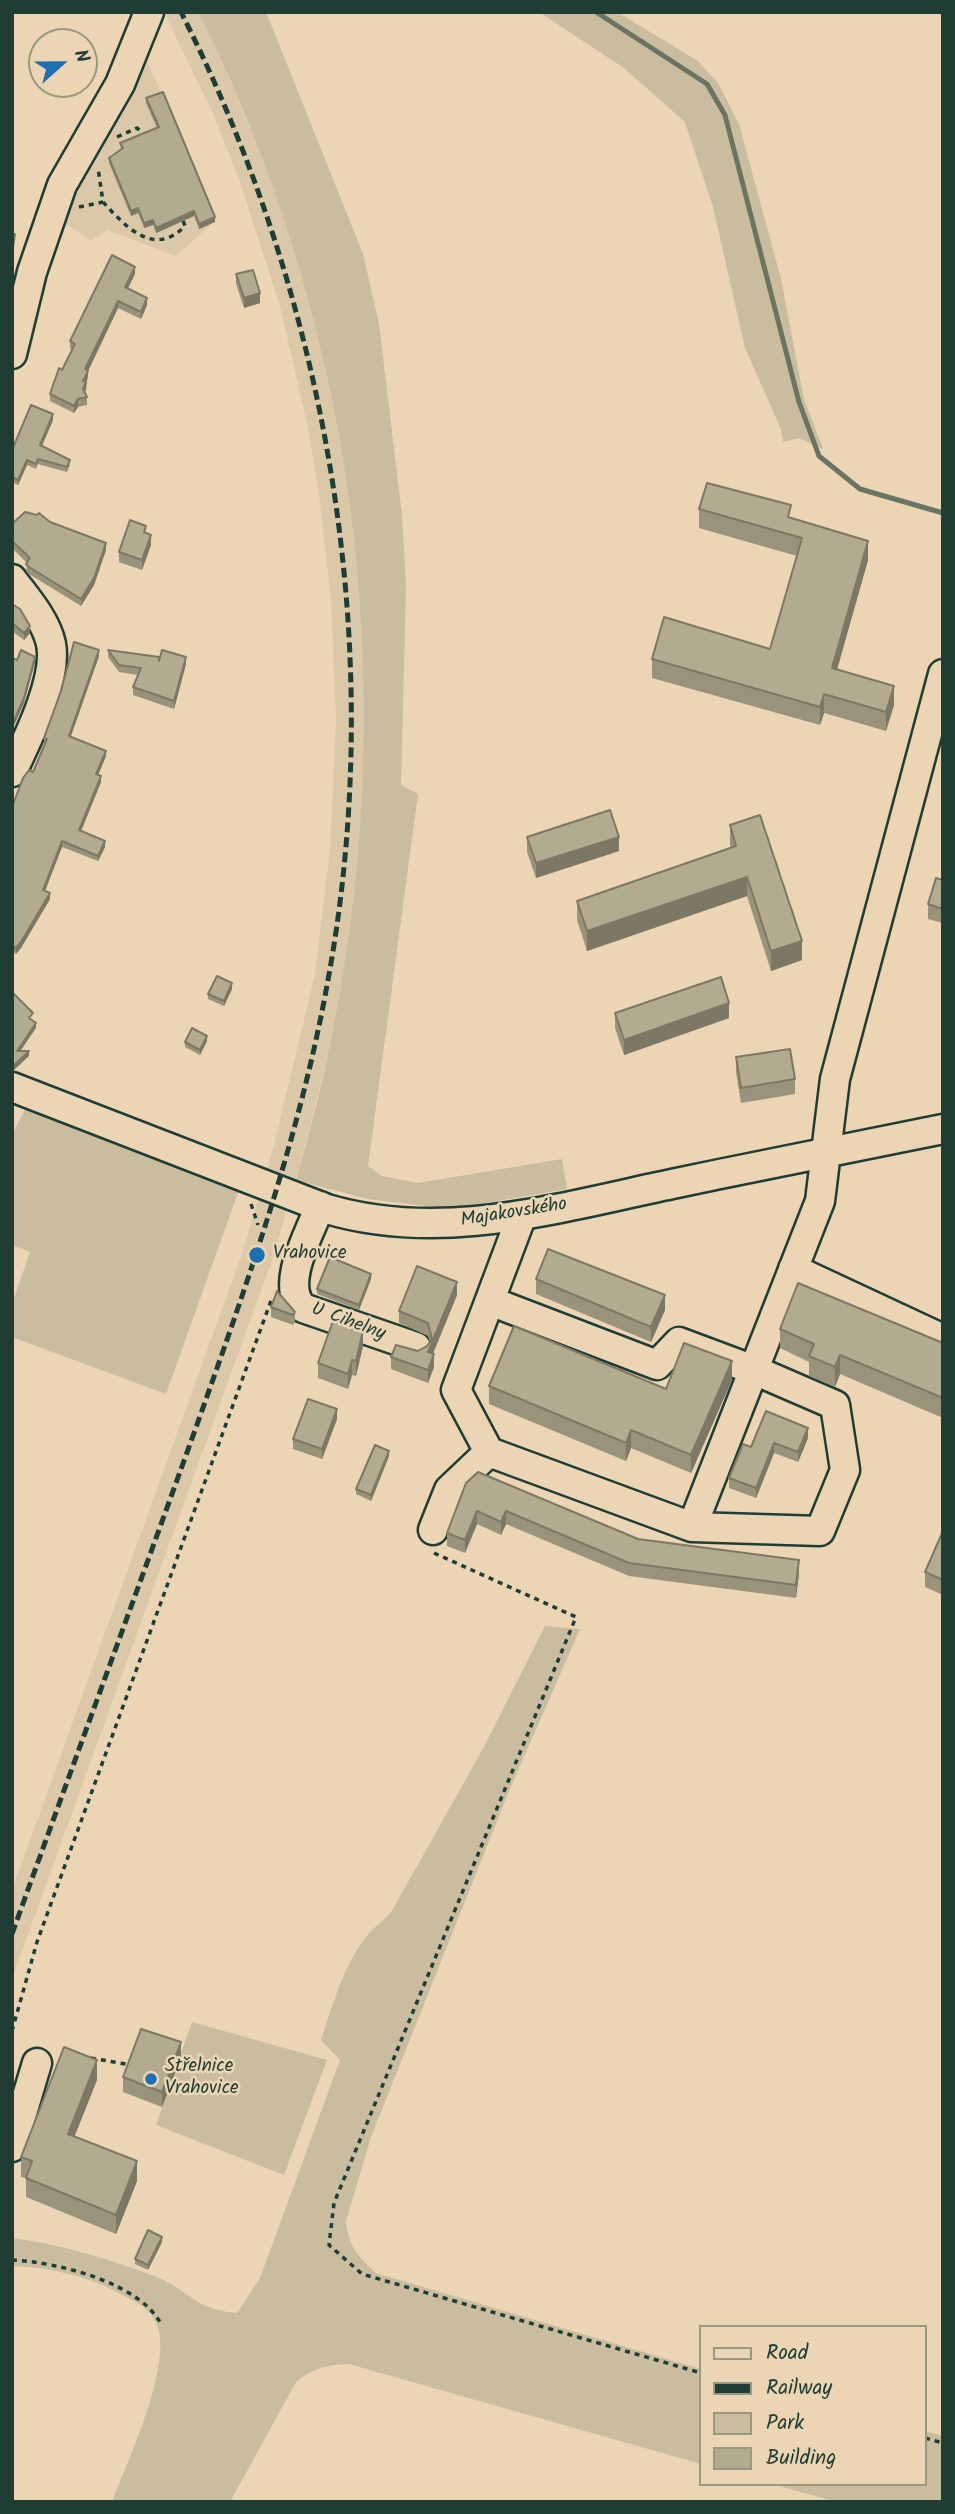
<!DOCTYPE html>
<html>
<head>
<meta charset="utf-8">
<style>
  body { margin:0 }
  #map { position:relative; width:955px; height:2514px; overflow:hidden; background:#ebd5b4; font-family:Kalam,sans-serif }
  canvas { display:block }
  .frame { position:absolute; inset:0; border:14px solid #1f3d34; pointer-events:none }
  .legend { position:absolute; left:699px; top:2325px; width:228px; height:161px; box-sizing:border-box; background:#ebd5b4; border:2px solid #999881; margin:0; padding:9px 12px; list-style:none; font-size:21px; color:#1f3d34 }
  .legend li { display:flex; align-items:center; gap:14px; height:35px }
  .legend b { width:35px; border:2px solid #999881 }
  .north { position:absolute; left:28px; top:28px; width:70px; height:70px; box-sizing:border-box; background:#ebd5b4; border:2px solid #999881; border-radius:50%; rotate:69deg; font-size:19px; font-weight:700; line-height:28px; text-align:center; color:#1f3d34 }
  .north::after { content:''; display:block; margin:auto; width:24px; height:32px; background:#1f6fb2; clip-path:polygon(50% 0,100% 100%,50% 72%,0 100%) }
</style>
</head>
<body>
<div id="map">
<canvas width="955" height="2514"></canvas>
<div class="frame"></div>
<ul class="legend">
<li><b style="height:9px;background:#ebd5b4"></b>Road</li>
<li><b style="height:9px;background:#1f3d34"></b>Railway</li>
<li><b style="height:19px;background:#cabc9f"></b>Park</li>
<li><b style="height:19px;background:#b2ab90"></b>Building</li>
</ul>
<div class="north">N</div>
</div>
<script>
const ctx = document.querySelector('canvas').getContext('2d');
ctx.lineJoin = 'round';
function paint(path, color) {
  ctx.fillStyle = color;
  ctx.fill(path, 'evenodd');
}
function stroke(path, color, width, dash) {
  ctx.strokeStyle = color;
  ctx.lineWidth = width;
  ctx.lineCap = dash ? 'butt' : 'round';
  ctx.setLineDash(dash || []);
  ctx.stroke(path);
}
function drawText(font, color, halo, rows, align = 'center') {
  ctx.font = font + ' Kalam,sans-serif';
  ctx.lineWidth = 5;
  ctx.setLineDash([]);
  ctx.textBaseline = 'middle';
  ctx.strokeStyle = halo;
  ctx.fillStyle = color;
  for (const [text, x, y, turn = 0] of rows) {
    ctx.save();
    ctx.translate(x, y);
    ctx.rotate((+turn || 0) * Math.PI / 180);
    ctx.textAlign = isNaN(turn) ? turn : align;
    if (halo) ctx.strokeText(text, 0, 0);
    ctx.fillText(text, 0, 0);
    ctx.restore();
  }
}
paint(new Path2D(`
  M164,12H198L214,43L267,168L294,246L324,357L347,481L361,599L366,720L360,852L344,979L332,1038L302,1157L272,1260L12,1979V1890L243,1251L273,1149L315,974L330,849L336,720L331,601L318,486L307,423L280,306L239,179L212,111Z
  M147,60L216,220L176,256L107,230L91,241L59,219Z`), '#dac8a9');
paint(new Path2D(`
  M198,12H266L363,254L379,324L402,515L406,587L401,785L418,794L368,1166L382,1176L418,1183L562,1159L567,1189L451,1209L368,1199L296,1180C412,794 380,373 198,12Z
  M539,12H617L698,61L718,83L739,124L781,279L804,399L823,449L799,438L783,442L781,429L745,348L713,207L685,122L624,68Z
  M28,1103L240,1187L166,1394L12,1337V1304L30,1252L12,1245V1135Z
  M545,1626L580,1629L509,1791L371,2137L346,2221C348,2245 358,2257 376,2273L701,2369V2464L349,2364C327,2365 313,2368 296,2382L230,2502H112C127,2462 178,2356 154,2319C146,2305 128,2298 115,2291C84,2275 47,2267 12,2266V2238C60,2244 109,2259 154,2276C189,2289 194,2310 237,2313L260,2278L340,2060L321,2040C333,2005 343,1966 366,1937C374,1926 385,1921 393,1909L485,1745Z
  M192,2022L327,2060L284,2175L156,2125Z
  M925,2431L943,2436V2502H837L772,2484H925Z`), '#cabc9f');
stroke(new Path2D(`
  M596,12L707,84L725,115L799,402L819,456L860,489L943,513`), '#697463', 5);
const minor = new Path2D(`
  M12,354L32,272L62,185L120,84L149,12
  M12,579C26,598 46,620 51,644C58,679 27,740 12,772
  M12,1087L327,1209C442,1243 557,1208 672,1184C762,1165 852,1147 943,1129
  M320,1206C310,1233 279,1285 303,1308L416,1347
  M793,1269L943,1339
  M490,1301L657,1365L679,1342L754,1370L835,1405L845,1470L820,1531L692,1527L489,1452L456,1390L522,1215
  M692,1527L820,1201L835,1079L943,674
  M433,1530L449,1490L489,1452
  M12,2147L37,2063`);
stroke(minor, '#1f3d34', 33);
stroke(new Path2D(`
  M117,137L137,128L146,135
  M103,202C126,227 154,258 185,226L182,218
  M79,207L103,202L98,168
  M251,1204L258,1225
  M434,1553L576,1617L334,2203L329,2245L362,2274L701,2373
  M12,2031L37,1942L272,1298
  M91,2058L131,2065
  M12,2260C57,2262 142,2283 162,2326
  M925,2438L943,2443`), '#1f3d34', 3.5, [5, 5]);
stroke(minor, '#ebd5b4', 28);
stroke(new Path2D(`
  M12,1934C72,1767 134,1600 194,1433C247,1284 300,1136 328,980C388,654 330,307 181,12`), '#1f3d34', 5, [10, 5]);
paint(new Path2D(`
  M146,98L215,222L199,229L194,216L156,233L153,225L144,228L138,213L131,216L109,163V158L121,149L120,143L157,128L146,103Z
  M135,274L128,288L147,305L141,319L118,308L88,371V378L86,383V390L85,392L87,397V405L78,407L74,413L50,401V394L72,350L70,348V341Z
  M236,274L260,303L244,308L236,284Z
  M53,420L42,446L70,465L67,472L38,464L36,469L27,465L18,485L12,482V450Z
  M699,509L791,518L868,560L837,670L894,705L886,731L824,713L820,725L652,678V659L770,649L797,556L699,528Z
  M50,522L106,550L94,585L81,606L29,574L26,571L27,563L12,548V524Z
  M146,533L151,545L142,570L119,562V552Z
  M12,604L30,633L24,640L12,631Z
  M108,650L186,664L174,709L133,695V687L138,675L119,672L108,657Z
  M99,656L70,737L106,756L98,775L101,782L81,831L105,847L98,861L62,847L45,891L50,899L21,948L16,954L12,952V807L33,772L45,744H44V738Z
  M730,825L802,960L771,971L747,896L587,951L577,920V901L731,848L730,845Z
  M527,837L619,851L536,878L527,852Z
  M943,880V923L928,919V904Z
  M232,989L224,1006L208,999V994Z
  M615,1013L729,1018L624,1055L615,1028Z
  M207,1041L200,1055L185,1047V1042Z
  M736,1057L795,1079V1094L741,1103L736,1072Z
  M371,1279L359,1310L317,1294V1289Z
  M536,1279L665,1310L651,1342L536,1294Z
  M457,1295L433,1354L434,1367L428,1383L391,1369V1357L418,1351L427,1346L430,1343L428,1336L399,1323V1311Z
  M271,1307L295,1312V1322L293,1325L271,1317Z
  M780,1329L943,1343V1418L840,1374L835,1387L809,1376V1362L780,1348Z
  M363,1346L356,1376L352,1375L348,1389L318,1378V1363Z
  M732,1380L691,1473L631,1448L626,1461L489,1404V1386L666,1389Z
  M337,1419L322,1459L293,1449V1439Z
  M808,1438L798,1462L774,1453L756,1498L729,1488V1478L751,1447Z
  M389,1456L371,1501L356,1494V1489Z
  M466,1483L638,1539L799,1573L796,1598L629,1576L506,1524L501,1535L477,1524L465,1553L447,1546V1533Z
  M943,1531V1595L925,1587V1572Z
  M181,2057L162,2107L123,2092V2077Z
  M97,2080L74,2136L137,2181L116,2234L26,2197V2178L21,2177V2157Z
  M162,2242L148,2270L135,2264V2259Z`), '#99937c');
paint(new Path2D(`
  M138,208V213L131,216V211Z
  M194,211V216L156,233V228Z
  M215,217V222L199,229V224Z
  M153,220V225L144,228V223Z
  M135,267V274L125,294V287Z
  M260,293V303L244,308V298Z
  M147,298V305L141,319V312Z
  M118,301V308L88,371L86,390L83,396V381L85,369Z
  M78,399V407L74,413V406Z
  M53,414V420L40,450V445Z
  M27,460V465L18,485V480Z
  M151,535V545L142,570V560Z
  M868,541V560L832,687V668Z
  M106,543V550L94,585L81,606V599Z
  M30,626V633L24,640V633Z
  M99,650V656L69,742V736Z
  M35,657V663L24,703L12,730V725Z
  M186,657V664L174,709V701Z
  M894,686V705L886,731V712Z
  M824,694V713L820,725V707Z
  M106,751V756L96,780V774Z
  M101,776V782L79,836V830Z
  M619,837V851L536,878V863Z
  M62,841V847L43,896V890Z
  M105,841V847L98,861V856Z
  M747,877V896L587,951V931Z
  M50,893V899L21,948L16,954V948Z
  M802,941V960L771,971V951Z
  M232,983V989L224,1006V1001Z
  M729,1003V1018L624,1055V1040Z
  M36,1023V1028L17,1056V1051Z
  M207,1036V1041L200,1055V1050Z
  M29,1051V1056L13,1071V1066Z
  M371,1274V1279L359,1310V1305Z
  M457,1282V1295L428,1365V1352Z
  M665,1295V1310L651,1342V1327Z
  M363,1331V1346L356,1376V1361Z
  M434,1354V1367L428,1383V1370Z
  M840,1355V1374L835,1387V1367Z
  M352,1360V1375L348,1389V1374Z
  M732,1361V1380L691,1473V1455Z
  M337,1409V1419L322,1459V1449Z
  M808,1428V1438L798,1462V1452Z
  M631,1430V1448L626,1461V1443Z
  M774,1443V1453L756,1498V1488Z
  M389,1451V1456L371,1501V1495Z
  M477,1511V1524L465,1553V1540Z
  M506,1511V1524L501,1535V1522Z
  M799,1560V1573L796,1598V1585Z
  M181,2042V2057L162,2107V2092Z
  M97,2060V2080L68,2153V2134Z
  M137,2161V2181L116,2234V2215Z
  M162,2237V2242L148,2270V2265Z`), '#7d7865');
const building = new Path2D(`
  M163,92L215,217L199,224L194,211L156,228L153,220L144,223L138,208L131,211L109,158L123,148L120,143L159,127L146,98Z
  M12,234H15L12,253Z
  M112,255L135,267L125,287L147,298L141,312L118,301L85,369L88,371L83,381L86,382L83,389L87,397L78,399L74,406L50,394L59,368L62,370L75,344L70,341Z
  M253,270L260,293L244,298L236,274Z
  M31,405L53,414L40,445L70,460L67,467L38,459L36,464L27,460L18,480L12,477V450Z
  M707,483L791,505L788,517L868,541L832,668L894,686L886,712L824,694L820,707L652,659L664,617L770,649L802,538L699,509Z
  M25,512L37,515L39,513L50,522L106,543L94,578L81,599L29,567L26,564L30,558L12,541V524Z
  M130,520L146,526L144,532L151,535L142,560L119,552Z
  M12,604L20,609L30,626L24,633L12,623Z
  M74,642L99,650L69,736L106,751L96,774L101,776L79,830L105,841L98,856L62,841L43,890L50,893L21,942L16,948L12,946V807L23,778L29,770L33,772L47,739L44,738L61,691Z
  M21,650L35,657L24,698L12,725V658L17,660Z
  M108,650L159,657V661L162,650L186,657L174,701L133,687L141,668L119,665Z
  M610,810L619,837L536,863L527,837Z
  M760,815L802,941L771,951L747,877L587,931L577,901L736,846L730,825Z
  M936,878L943,880V909L928,904Z
  M217,976L232,983L224,1001L208,994Z
  M721,977L729,1003L624,1040L615,1013Z
  M12,992L33,1013L29,1018L36,1023L17,1051H29L13,1066Z
  M192,1028L207,1036L200,1050L185,1042Z
  M790,1049L795,1079L741,1088L736,1057Z
  M548,1249L665,1295L651,1327L536,1279Z
  M330,1257L371,1274L359,1305L317,1289Z
  M417,1266L457,1282L428,1352L434,1354L428,1370L391,1357L396,1345L418,1351L427,1346L432,1339L428,1323L399,1311Z
  M798,1283L943,1343V1398L840,1355L835,1367L809,1356L814,1344L780,1329Z
  M277,1291L295,1312L293,1315L271,1307Z
  M333,1321L363,1331L356,1361L352,1360L348,1374L318,1363Z
  M514,1326L666,1389L684,1343L732,1361L691,1455L631,1430L626,1443L489,1386Z
  M308,1399L337,1409L322,1449L293,1439Z
  M766,1411L808,1428L798,1452L774,1443L756,1488L729,1478L743,1444L751,1447Z
  M375,1445L389,1451L371,1495L356,1489Z
  M478,1472L638,1539L799,1560L796,1585L629,1563L506,1511L501,1522L477,1511L465,1540L447,1533L466,1483Z
  M943,1531V1580L925,1572Z
  M141,2029L181,2042L162,2092L123,2077Z
  M64,2047L97,2060L68,2134L137,2161L116,2215L26,2178L32,2161L21,2157Z
  M148,2230L162,2237L148,2265L135,2259Z`);
paint(building, '#b2ab90');
stroke(building, '#7d7865', 2);
for (const [x, y, r, color] of [
  [257,1255,9,"#1f6fb2"],
  [151,2079,7,"#1f6fb2"]
]) {
  const dot = new Path2D();
  dot.arc(x, y, r, 0, 2 * Math.PI);
  ctx.fillStyle = color;
  ctx.fill(dot);
  stroke(dot, '#ebd5b4', 2.5);
}
drawText('19px', '#1f3d34', '#ebd5b4', [
  ["Majakovského",514,1214,-9],
  ["U Cihelny",348,1323,20]
]);
drawText('19px', '#1f3d34', '#ebd5b4', [
  ["Vrahovice",273,1255],
  ["Střelnice",165,2068],
  ["Vrahovice",165,2090]
], 'left');
</script>
</body>
</html>
